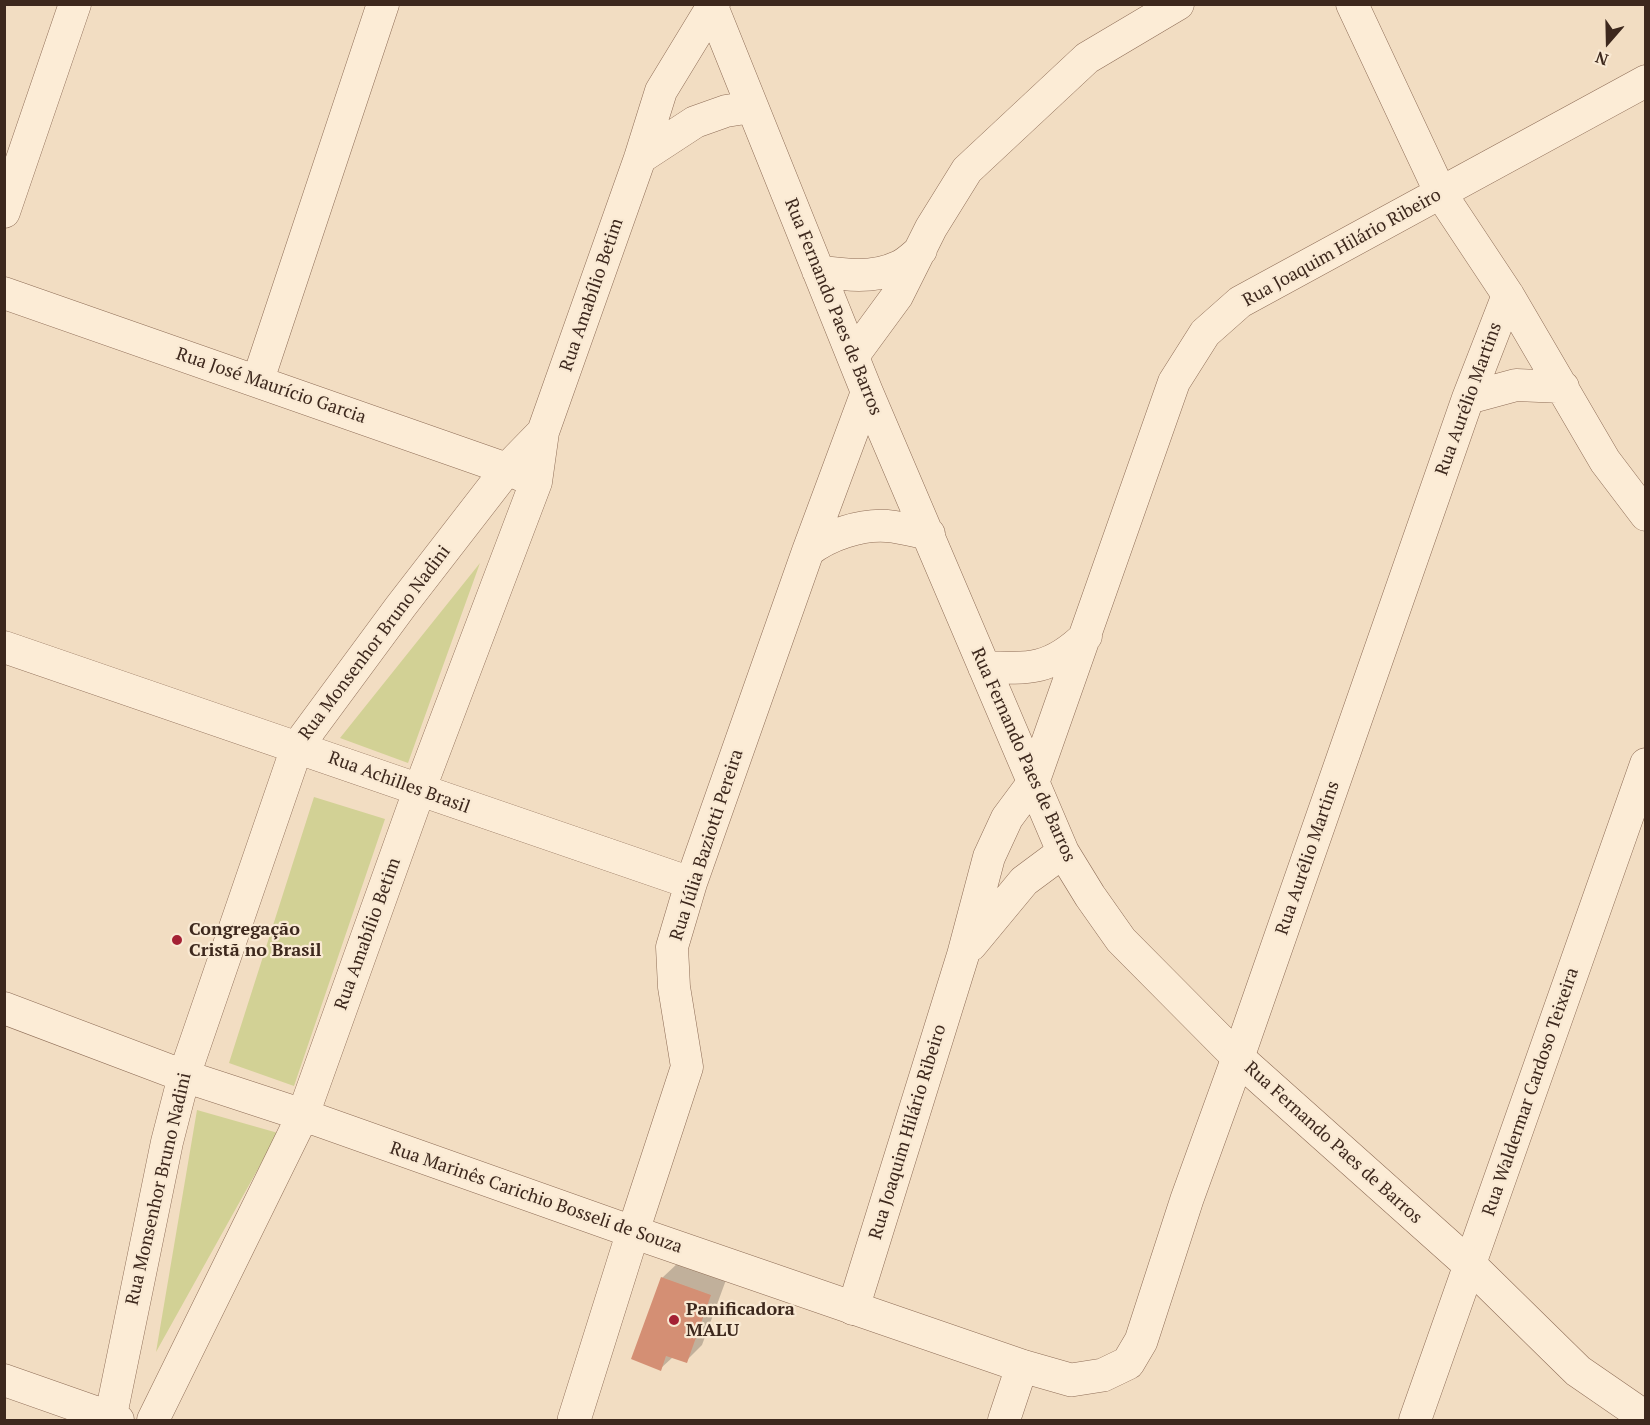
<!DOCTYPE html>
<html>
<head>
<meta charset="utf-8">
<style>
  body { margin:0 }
  #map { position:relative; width:1650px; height:1425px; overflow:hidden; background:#f2ddc2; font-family:"PT Serif",serif }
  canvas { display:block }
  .frame { position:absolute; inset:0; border:6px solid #3d281d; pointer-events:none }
  .north { position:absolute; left:1578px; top:12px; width:60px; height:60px; -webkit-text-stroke:4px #f9e9d3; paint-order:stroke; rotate:200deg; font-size:16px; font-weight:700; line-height:24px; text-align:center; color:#3d281d }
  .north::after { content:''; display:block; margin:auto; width:21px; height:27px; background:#3d281d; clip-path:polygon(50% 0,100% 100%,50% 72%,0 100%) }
</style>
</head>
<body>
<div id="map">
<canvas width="1650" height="1425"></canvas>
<div class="frame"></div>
<div class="north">N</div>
</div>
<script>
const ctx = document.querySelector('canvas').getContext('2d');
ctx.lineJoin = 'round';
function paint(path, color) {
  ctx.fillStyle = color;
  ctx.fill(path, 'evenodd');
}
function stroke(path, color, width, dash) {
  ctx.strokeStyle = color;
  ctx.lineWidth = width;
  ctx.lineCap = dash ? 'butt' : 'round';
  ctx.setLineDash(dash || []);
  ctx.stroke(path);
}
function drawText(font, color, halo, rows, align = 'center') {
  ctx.font = font + ' "PT Serif",serif';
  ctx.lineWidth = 4.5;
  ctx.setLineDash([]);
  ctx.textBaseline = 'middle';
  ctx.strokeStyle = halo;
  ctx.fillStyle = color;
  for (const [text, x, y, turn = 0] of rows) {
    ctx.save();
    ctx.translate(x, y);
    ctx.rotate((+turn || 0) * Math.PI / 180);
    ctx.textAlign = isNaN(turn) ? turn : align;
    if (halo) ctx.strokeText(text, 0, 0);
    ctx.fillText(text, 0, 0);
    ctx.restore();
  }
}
paint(new Path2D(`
  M480,563L408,763L340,738Z
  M314,797L385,819L294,1086L229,1063Z
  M197,1110L278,1133L156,1352Z`), '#d2d195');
paint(new Path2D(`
  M678,1263L726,1280L702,1345L686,1361L673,1357L660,1369L662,1278Z`), '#0003');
paint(new Path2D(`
  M661,1277L711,1295L687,1363L666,1356L661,1371L631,1359Z`), '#d48f74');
const minor = new Path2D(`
  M711,4L867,392L1063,852L1090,896L1121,940L1238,1058L1468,398L1508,295
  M1352,4L1441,194L1508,295L1605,461L1646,515
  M640,158L695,122L726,111L751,107
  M4,212L75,4
  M818,271C845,275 873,279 898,267C906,264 914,256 921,250
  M4,293L507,469L525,477
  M853,356L897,296L931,228L967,170L1087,58L1178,4
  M258,380L383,4
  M1468,398L1516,385L1563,387
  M808,551C828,535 861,524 887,526C901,527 915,531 929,534
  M4,647L691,883
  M984,667C1030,669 1051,670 1086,636
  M971,945L1024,881L1063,852
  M4,1008L184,1076L303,1115L633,1232L687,1067L674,987L672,947L691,883L808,551L867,392
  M853,1309L963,955L989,857L1007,818L1033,783L1174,382L1205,333L1240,302L1646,81
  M4,1380L118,1420
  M110,1420L167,1142L184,1076L297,747L401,606L507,469L543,432
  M153,1420L303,1115L419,791L536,482L543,432L640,158L661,91L714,4
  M1004,1420L1022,1366
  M1415,1420L1646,764`);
const tertiary = new Path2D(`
  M574,1420L633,1232L1022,1366L1071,1380L1103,1375L1128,1363L1141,1341L1187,1199L1238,1058L1471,1266L1578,1371L1639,1413L1646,1416`);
stroke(minor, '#8e6d57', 33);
stroke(tertiary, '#8e6d57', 34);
stroke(minor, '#fcecd6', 32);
stroke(tertiary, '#fcecd6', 33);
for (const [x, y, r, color] of [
  [177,940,6,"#a42134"],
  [674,1320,6,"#a42134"]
]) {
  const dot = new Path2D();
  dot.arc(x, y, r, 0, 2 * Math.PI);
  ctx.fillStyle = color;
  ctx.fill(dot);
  stroke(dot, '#f9e9d3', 2);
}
drawText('18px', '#3d281d', '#f9e9d3', [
  ["Rua Joaquim Hilário Ribeiro",1342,248,-29],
  ["Rua Amabílio Betim",592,295,-71],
  ["Rua Fernando Paes de Barros",833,307,68],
  ["Rua José Maurício Garcia",271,386,19],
  ["Rua Aurélio Martins",1469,399,-70],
  ["Rua Monsenhor Bruno Nadini",375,643,-53],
  ["Rua Fernando Paes de Barros",1023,755,66],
  ["Rua Achilles Brasil",399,783,20],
  ["Rua Júlia Baziotti Pereira",707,845,-72],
  ["Rua Aurélio Martins",1308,858,-71],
  ["Rua Amabílio Betim",368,934,-70],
  ["Rua Waldermar Cardoso Teixeira",1531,1092,-71],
  ["Rua Joaquim Hilário Ribeiro",908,1132,-73],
  ["Rua Fernando Paes de Barros",1333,1143,42],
  ["Rua Monsenhor Bruno Nadini",159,1189,-77],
  ["Rua Marinês Carichio Bosseli de Souza",536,1198,19]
]);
drawText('bold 18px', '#3d281d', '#f9e9d3', [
  ["Congregação",189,930],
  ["Cristã no Brasil",189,951],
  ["Panificadora",686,1310],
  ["MALU",686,1331]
], 'left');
</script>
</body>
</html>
